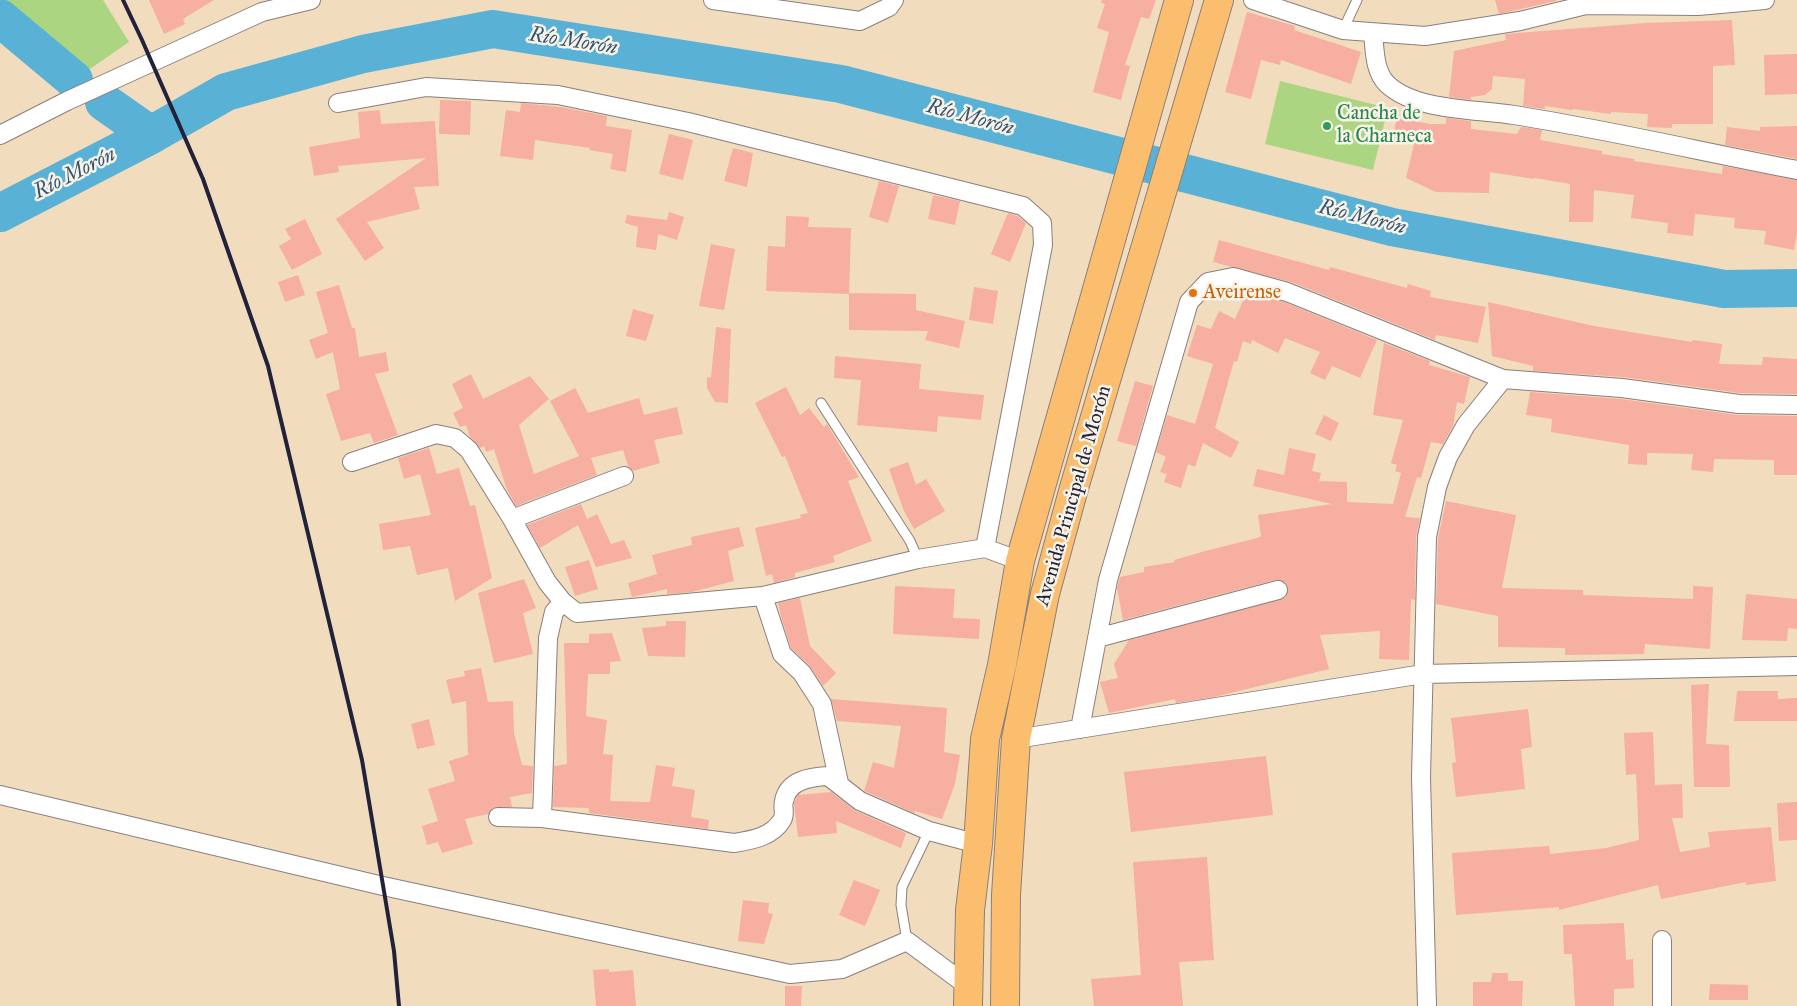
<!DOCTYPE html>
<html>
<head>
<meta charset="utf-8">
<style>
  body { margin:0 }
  canvas { display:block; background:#f2dcbe }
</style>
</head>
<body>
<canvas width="1797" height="1006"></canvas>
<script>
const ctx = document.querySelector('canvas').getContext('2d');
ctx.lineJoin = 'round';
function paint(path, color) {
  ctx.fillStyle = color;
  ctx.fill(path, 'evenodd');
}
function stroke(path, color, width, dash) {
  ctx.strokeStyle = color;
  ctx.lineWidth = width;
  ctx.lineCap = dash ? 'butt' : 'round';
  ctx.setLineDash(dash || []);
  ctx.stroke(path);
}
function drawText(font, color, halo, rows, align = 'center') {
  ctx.font = font + ' "IM FELL Great Primer",serif';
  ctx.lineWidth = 5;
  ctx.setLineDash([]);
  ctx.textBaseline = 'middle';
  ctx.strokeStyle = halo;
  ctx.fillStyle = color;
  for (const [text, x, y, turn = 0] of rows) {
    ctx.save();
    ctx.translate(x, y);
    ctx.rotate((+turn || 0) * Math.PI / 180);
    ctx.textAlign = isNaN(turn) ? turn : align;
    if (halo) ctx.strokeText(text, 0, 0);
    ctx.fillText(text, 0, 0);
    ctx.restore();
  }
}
paint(new Path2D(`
  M0,0H103L129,42L74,80L0,21Z
  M1280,81L1388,108L1373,170L1265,144Z`), '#abd581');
stroke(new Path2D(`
  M0,18L74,80
  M104,102L151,135
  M0,213L151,135L226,92L363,54L493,29L841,84L1392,227L1724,289L1797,288`), '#59b2d6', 38);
paint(new Path2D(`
  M149,0H214L183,19L185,24L164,34Z
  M1102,0H1156L1149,19L1141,17L1125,65L1130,66L1121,100L1093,92L1109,32L1097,28L1105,4L1101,3Z
  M1495,0H1556V1L1499,14Z
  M1247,12L1295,26L1294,30L1361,52L1351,84L1281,60L1280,65L1261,60L1251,99L1225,92Z
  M1732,20L1735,65L1713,66V124H1672V128L1647,127L1648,114L1611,112V114L1573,109L1572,110L1545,106V109L1523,106L1525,79L1493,76L1492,89L1485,95L1471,97V100L1449,97L1454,51L1506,40L1505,34L1645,23Z
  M1797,54V94L1765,95L1764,55Z
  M440,100L471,101L470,135L439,134Z
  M521,103L561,107L607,116L606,126L632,130L626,172L610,169L613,154L589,150L590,148L535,140L533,160L500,156L506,110L520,112Z
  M380,110L381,124L435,121L439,186L414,187L420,209L367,222L384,248L365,261L336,219L426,158L338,166L339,172L314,176L309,147L360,138L358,112Z
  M1397,118L1430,124H1446V118L1471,121V129L1517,134L1521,127L1542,130L1540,140L1602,151V154L1634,159V161L1722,174L1723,166L1797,180V233L1794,250L1764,244L1766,231L1734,228L1735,218L1695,214L1693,236L1667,233L1668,223L1631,218L1634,195L1594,190L1593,222H1569L1570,184L1535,178L1534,179L1490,172L1489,193L1436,192L1406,178L1414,144L1392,140Z
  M1797,126V159L1725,145L1727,127L1760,131V127Z
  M669,134L693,140L683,180L659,174Z
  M733,148L753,153L747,187L724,181Z
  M879,181L899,186L888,223L869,217Z
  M933,195L960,201L955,225L928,219Z
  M669,212L684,217L677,240L658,234L656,250L636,247L638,227L625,223L627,215L667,220Z
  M1008,213L1018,216L1026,223L1010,262L991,254Z
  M786,216L809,217L808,227L851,228L849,294L766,291L768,246L785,247Z
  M305,219L322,254L292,270L279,246L291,239L285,229Z
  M1219,240L1329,270L1330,267L1407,288L1408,284L1431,291L1430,297L1486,307L1478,343L1436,335L1435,340L1291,282L1213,262Z
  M711,244L735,249L724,310L699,306Z
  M298,275L305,295L285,302L278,282Z
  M339,285L352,328H355L359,357L386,352L389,371L375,374L398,435L374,443L370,433L341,441L326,394L340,389L333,352L316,359L309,340L328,333L316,292Z
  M974,287L998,291L993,324L969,320Z
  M1247,292L1284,302L1377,340L1360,378L1332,366L1325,380L1310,373L1320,352L1285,338L1278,353L1252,340L1251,344L1243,341L1237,362L1234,361L1215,428L1239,442L1231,458L1203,443L1195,467L1188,464L1181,488L1164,482L1167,474L1160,472L1166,457L1156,452L1167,415L1195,424L1213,364L1187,356L1197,325L1211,329L1219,311L1235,319Z
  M849,293L916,294V310L965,321L959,348L925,340L928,331L849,330Z
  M1488,302L1594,326L1692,342L1693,340L1722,344L1719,364L1762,365L1763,357L1797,359V394L1740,393L1623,377L1533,371V366L1492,356Z
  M633,309L654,315L646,341L626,336Z
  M716,327L731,329L728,403L715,402L707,388V377L711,378Z
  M1384,343L1430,361L1429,365L1470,377L1464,404L1457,402L1453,426L1443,444L1431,442L1421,478L1417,477L1405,517L1420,518L1416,537L1415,600L1411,599L1409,660L1379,659L1380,631L1320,635L1329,669L1214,697L1176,703L1175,699L1109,713L1100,682L1118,678L1114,664L1129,640L1286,597L1288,588L1286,583L1275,580L1123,620L1117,588L1120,577L1144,572V567L1175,562L1174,560L1209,550L1257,538L1261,536L1258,515L1332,504L1253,486L1257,469L1284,475L1289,448L1316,454L1312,471L1321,473L1319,481L1347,482V502L1393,504L1401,473L1395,471L1397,465L1391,463L1403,420L1373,415Z
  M835,356L921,364L919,389L984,395L981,420L938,416L937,432L857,425L861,380L834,378Z
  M471,374L483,399L530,376L549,399L519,425L534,474L579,456L550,401L575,388L588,413L639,398L644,415L677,407L683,434L654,440L660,463L633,471L628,466L623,450L591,458L597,475L516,506L507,490L494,449L486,452L484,446L480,448L470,437L466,425L460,427L453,413L463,408L452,384Z
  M1135,381L1153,386L1136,446L1117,441Z
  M786,387L800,415L809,408L824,427L827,424L859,477L848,481L872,541L833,556L835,562L795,573V577L774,583L772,574L766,576L755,528L801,518L800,515L808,513L785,456L782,457L755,403Z
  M1530,392L1621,399L1738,415L1797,416V475H1774V460L1714,459L1713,472L1691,470L1693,454L1647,453V465L1628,464L1629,445L1551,432L1552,419L1526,415Z
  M1324,415L1339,423L1331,441L1315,434Z
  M429,448L437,474L459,468L470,506L475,505L492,578L455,601L448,568L417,575L410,546L383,550L379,524L431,515L420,474L404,479L398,458Z
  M908,462L916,485L926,479L945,511L914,529L904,511L889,469Z
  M1446,501L1516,515L1502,588L1583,590V595L1693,599V586L1713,587L1710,649L1645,644L1644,654L1565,655V648L1498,647V616L1436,604L1438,538Z
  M581,504L587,519L597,514L611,544L624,540L632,558L596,567L578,525L540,548L527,525Z
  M739,527L744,546L728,551L734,581L692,592L667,594V589L632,597L628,583L657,574L652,555L692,545L691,537Z
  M589,560L598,589L575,596L565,567Z
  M524,579L536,608L523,613L533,654L494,663L478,593Z
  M895,586L955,589L953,618L980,619L979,639L893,634Z
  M1746,594L1797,599V629L1788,628L1787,641L1742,640Z
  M800,598L810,646L836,673L823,686L809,665L791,648L781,617L778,603Z
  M666,621H686L685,657L648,656L642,628L666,626Z
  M612,633L621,661L610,662V674H588L586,716L607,720L603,754L613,755L610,801L650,802L656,765L675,768L672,786L695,790L691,817L709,820L708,829L589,813V808L553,807L554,766L567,764L564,643H589V634Z
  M481,668L488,702L513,701L514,733L522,765L533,766L532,793L510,797L512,807L493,808L488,814L465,819L473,844L442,853L438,842L427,845L422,826L438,821L428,789L455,781L449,761L468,755L466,701L452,704L446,680L465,676L464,671Z
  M1709,684L1706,744L1729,745L1730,787H1694L1691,685Z
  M1737,691H1778V699L1797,698V721H1734Z
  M831,699L947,708L944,752L960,755L955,784L942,819L915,811L914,813L864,791L873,762L894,768L901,726L837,721Z
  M1528,709L1532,747L1521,749L1525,789L1456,797L1452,763L1456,762L1451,718Z
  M429,719L435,745L417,749L411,724Z
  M1653,732L1655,785L1682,784L1683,818H1672L1680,852L1710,847L1708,832L1771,827L1776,881L1746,885V882L1661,899L1658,885L1559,910V907L1456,915L1452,853L1549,846L1550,854L1606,848L1639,840L1636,774L1626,775L1624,733Z
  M1266,756L1273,815L1131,832L1124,772Z
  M831,792L856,811L906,833L901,848L836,821L837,833L798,837L794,803L798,795Z
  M1797,802V840L1779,841L1777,803Z
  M1207,857L1214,960L1179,962L1183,1006H1094L1091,979L1141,975L1133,862Z
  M854,880L880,890L865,926L839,915Z
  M743,900L769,903L768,913L773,914L764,944L738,941Z
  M1624,923L1626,960L1633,959L1634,988L1614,989V1006H1575L1572,954H1564L1563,925Z
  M609,969V972L633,970L636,1006H596L593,970Z
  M1492,973H1508V981H1523L1522,1006H1473V982H1491Z
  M1710,984L1748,985V1000H1709Z
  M785,986H802L801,1006H785Z`), '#f6afa0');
const lane = new Path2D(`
  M1343,30L1357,0
  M821,403L910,541L918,559
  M907,941L901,905L902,887L929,831`);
const street = new Path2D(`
  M713,0L860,21L889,7L894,0
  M1253,0L1343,30L1425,36L1520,21L1586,5L1698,6L1765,0
  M1373,34C1375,50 1374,71 1387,84C1415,111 1477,109 1514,115C1609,130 1703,152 1797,170
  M338,103L426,87L558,95L688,122L1023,206L1042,223L1043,245L985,548
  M0,135L67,101L262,12L311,0
  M352,462L436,434L455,438L469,450L512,519L547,582L563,602L577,613L763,596L918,559L985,548L1020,561
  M512,519L624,476
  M763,596L782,654L802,673L822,704L839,783
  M1097,638L1278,590
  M1080,729L1108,580L1189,302L1208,282L1233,277L1287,292L1503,379L1622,388L1739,404L1797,405
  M1016,739L1423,674L1797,666
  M0,795L383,886L790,974L842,969L907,941L969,987
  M498,817L542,818L734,843C752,840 772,837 782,820C786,814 782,807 784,801C788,780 810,777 828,776L860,801L929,831L978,844
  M542,818L548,638L554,612L563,602
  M1662,940V1006
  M1427,1006L1421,777L1427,537L1437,487L1448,457L1466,425L1503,379`);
const primary = new Path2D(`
  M968,1006L970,910L978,844L985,739L1002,665L1020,561L1179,0
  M1005,1006L1006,895L1016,739L1045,594L1074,488L1219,0`);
stroke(lane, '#8a7f7c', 11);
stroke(street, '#8a7f7c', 20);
stroke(primary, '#8a7f7c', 30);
stroke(lane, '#fff', 9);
stroke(street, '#fff', 18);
stroke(primary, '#fabe6e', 28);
stroke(new Path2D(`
  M123,0L142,40L203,179L268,366L362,760L394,951L399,1006`), '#22223b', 4);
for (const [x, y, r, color] of [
  [1327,126,5,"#2e9e5b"],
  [1193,293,5,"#e8710a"]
]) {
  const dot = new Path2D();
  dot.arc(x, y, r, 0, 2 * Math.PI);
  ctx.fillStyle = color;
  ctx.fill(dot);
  stroke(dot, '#f7f3e8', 2);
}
drawText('20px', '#27864d', '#f7f3e8', [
  ["Cancha de",1337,114],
  ["la Charneca",1337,137]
], 'left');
drawText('20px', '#c56008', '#f7f3e8', [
  ["Aveirense",1203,293]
], 'left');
drawText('20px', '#22223b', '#f7f3e8', [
  ["Avenida Principal de Morón",1074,496,-74]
]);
drawText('italic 21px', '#355471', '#f7f3e8', [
  ["Río Morón",573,42,9],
  ["Río Morón",970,118,15],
  ["Río Morón",75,174,-27],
  ["Río Morón",1362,218,14]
]);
</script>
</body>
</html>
